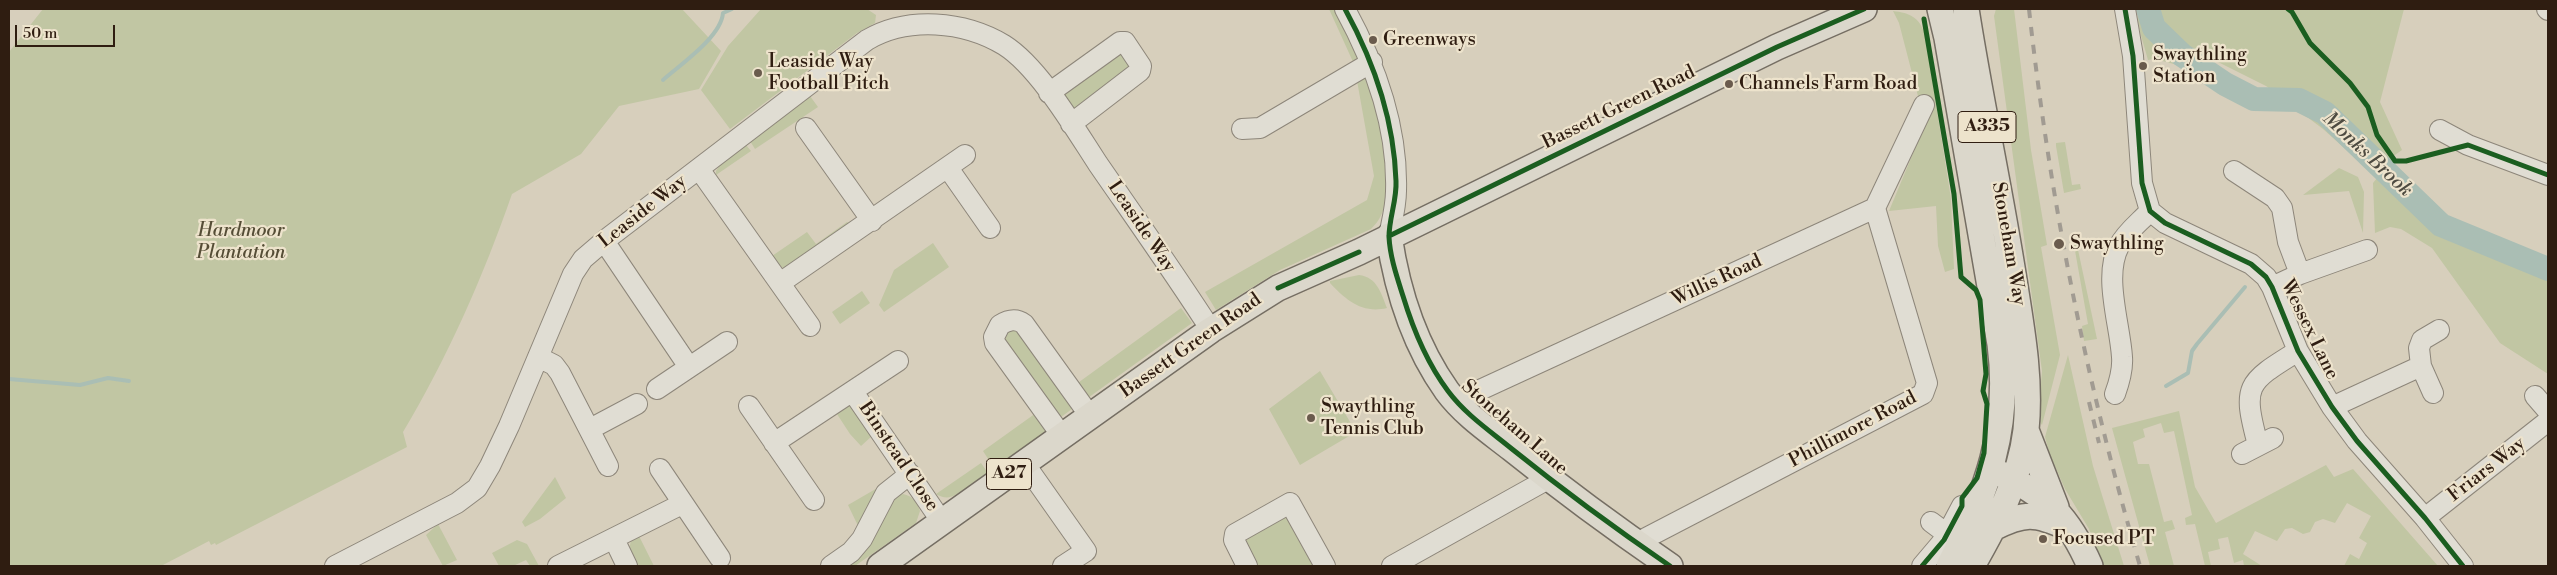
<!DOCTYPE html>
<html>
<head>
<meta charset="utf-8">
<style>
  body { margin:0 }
  #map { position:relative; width:2557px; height:575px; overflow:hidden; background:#d7cfbc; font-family:"Libre Bodoni",serif }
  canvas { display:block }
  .frame { position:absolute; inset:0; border:10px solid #2f1d11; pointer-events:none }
  .scale { position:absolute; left:15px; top:25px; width:100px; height:22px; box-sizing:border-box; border:2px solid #2f1d11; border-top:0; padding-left:6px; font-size:15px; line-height:18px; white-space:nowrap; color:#2f1d11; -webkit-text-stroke:4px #ede3cc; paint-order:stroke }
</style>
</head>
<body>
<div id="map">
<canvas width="2557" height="575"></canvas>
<div class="frame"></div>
<div class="scale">50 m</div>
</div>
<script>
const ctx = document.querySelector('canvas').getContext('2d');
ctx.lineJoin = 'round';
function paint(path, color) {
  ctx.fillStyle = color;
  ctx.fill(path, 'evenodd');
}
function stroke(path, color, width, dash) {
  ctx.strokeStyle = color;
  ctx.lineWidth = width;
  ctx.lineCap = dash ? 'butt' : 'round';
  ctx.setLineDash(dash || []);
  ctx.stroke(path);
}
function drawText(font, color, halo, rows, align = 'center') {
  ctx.font = font + ' "Libre Bodoni",serif';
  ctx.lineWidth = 4.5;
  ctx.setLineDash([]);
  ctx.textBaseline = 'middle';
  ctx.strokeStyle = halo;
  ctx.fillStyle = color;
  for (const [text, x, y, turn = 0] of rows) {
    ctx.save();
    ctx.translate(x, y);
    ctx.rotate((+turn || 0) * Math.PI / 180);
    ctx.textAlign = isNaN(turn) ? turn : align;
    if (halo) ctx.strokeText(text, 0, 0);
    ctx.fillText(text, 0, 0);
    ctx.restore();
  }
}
paint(new Path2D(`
  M43,9H682L721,51L699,89L619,106L581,154L512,194C483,277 448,357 403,432L407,447L216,545L215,543L211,545L209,541L161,566H9V52Z
  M761,9H867L876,15L875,23L857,33L730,129L701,90L728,46Z
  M1329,9H1340L1364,58L1354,64Z
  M1996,9H2014L2031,150L2047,245L2041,247L2060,355L2042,425L2038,419L2042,371L1994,16Z
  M2137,9H2404L2380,102L2402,150L2371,172L2323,129L2266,86L2216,61L2185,67L2155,59L2148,60L2138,25Z
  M1893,11C1910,13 1919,17 1925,34L1951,199L1954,269L1945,272L1938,246L1936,206L1889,211L1929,115L1919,100L1899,23Z
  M1117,50L1134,64L1076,111L1061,91Z
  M1370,67C1378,110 1407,197 1371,229L1280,270L1216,310L1205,292L1367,200L1374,176L1356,75Z
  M810,96L818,107L755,149L750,141Z
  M2065,142L2072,185L2080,184L2081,189L2064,193L2056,146V143Z
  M746,145L751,151L716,175V171L721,163Z
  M2339,168L2358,177L2364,192L2363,233L2349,191L2303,195Z
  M2377,178L2434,230L2548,280V374L2500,343L2432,248L2401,229L2390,227L2375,233L2373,183Z
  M847,222L850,224L785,269L778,265L772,256L807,232L816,244Z
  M933,243L949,267L884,312L879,305L894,270Z
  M2074,245H2077L2097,339L2084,341L2082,326L2088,324Z
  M1359,275C1377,277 1381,293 1387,308C1362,314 1346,300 1330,283V281Z
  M862,291L870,303L840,324L832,312Z
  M1181,308L1192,323L1085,400L1075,385Z
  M1017,326L1076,406L1057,420L1002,342L1003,333Z
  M2068,355L2093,466L2124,566H2103L2089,529L2065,489L2050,455L2045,437Z
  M1320,371L1356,432L1300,465L1269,409Z
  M849,406L854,409L872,436L861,446L850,434L835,411Z
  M2179,411L2195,487L2216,523L2326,465L2334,477L2353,469L2438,566H2344L2350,554L2359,559L2367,543L2359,538L2371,516L2347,503L2335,523L2323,519L2315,522L2310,532L2303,534L2292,528L2285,529L2277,541L2255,531L2243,554L2262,566H2244L2243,560L2234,563L2228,537L2218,539L2220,549L2208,552L2211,566H2205L2195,524L2186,525L2185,518L2192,515L2174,431L2164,433L2161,423L2143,429L2145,437L2133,442L2138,464H2149L2164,522L2172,520L2175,529L2165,532L2174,566H2150L2112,428Z
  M1036,413L1049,429L994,468L983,451Z
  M981,463L988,473L957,494C949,499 943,498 936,494Z
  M892,475L894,479L860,530L848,505L886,483Z
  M555,477L566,498L540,519L525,527L522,522Z
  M903,494C913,496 917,502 920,511L916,523L855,566H845L890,498Z
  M1289,512L1318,566H1254L1240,540Z
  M438,524L457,560L443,566L426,535Z
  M639,536L654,566H638L629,550L631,540Z
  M517,540L527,544L539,566H530L526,560L513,566H499L492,553Z`), '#c1c6a3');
stroke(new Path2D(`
  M663,80C681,64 721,37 723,13L732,9
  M2360,159L2366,153
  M9,379L80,385L108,378L129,381
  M2166,386L2188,373L2192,351L2197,344L2245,287`), '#aabeb4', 4);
stroke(new Path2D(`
  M2148,9L2154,28L2182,55L2225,84L2254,99L2299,100L2325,113L2441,225L2548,269`), '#aabeb4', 24);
const minor = new Path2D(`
  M1345,9C1375,64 1398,127 1396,191C1396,206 1392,221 1389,236
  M2125,9L2133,56L2142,183L2150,211L2165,223L2251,264L2266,277L2272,287L2298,351L2332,407L2357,441L2425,518L2463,566
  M2547,9L2548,10
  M1049,93L1120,42H1125L1141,66L1140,71L1071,124
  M806,128L872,221
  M1242,129L1260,128L1372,62
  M2440,130L2468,145L2548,175
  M948,168L990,228
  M699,169L810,326
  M2234,171L2275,198L2282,208L2288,242L2300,274
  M604,241L689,367
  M780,283L965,155
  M2272,287L2300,274L2367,250
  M538,357L554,365L560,373L608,466
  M2421,366L2419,348L2422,340L2439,330
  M657,389L727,342
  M853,392L942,522
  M2115,394C2119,383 2123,369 2122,357C2120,324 2103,276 2119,246C2126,232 2140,222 2150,211
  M2535,396L2548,411
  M1456,401L1875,208L1924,105
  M749,406L814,500
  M2332,407L2421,366L2433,393
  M590,429L637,404
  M1062,436L995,343L994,337L1000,325C1008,320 1016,318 1024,324L1090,416
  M774,443L898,361
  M2258,445C2242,385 2246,383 2298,351
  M2242,454L2273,438
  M1024,463L1086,551L1063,566
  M660,469L720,558
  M2425,518L2548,421
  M1931,522L1947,534
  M614,539L627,566
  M1638,544L1646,538L1923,394L1927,383L1875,208
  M335,566L457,503L477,488L490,466L509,426L573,274L583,259L604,241L867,40C908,16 964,21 1004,45C1039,67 1075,129 1098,164C1136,219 1175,274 1211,330
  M558,566L682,504
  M831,566L851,552L862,539L886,493L910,474
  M1247,566L1234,540L1235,534L1290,503L1325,566
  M1392,566L1548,479
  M1922,566L1944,540L1962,506L1970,504L1978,507`);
const major = new Path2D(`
  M1940,9L1947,38L2000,344C2011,428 1987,492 1949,566
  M1966,9C1980,100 2000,189 2014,280C2022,330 2031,380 2026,430C2020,480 1996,524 1972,566
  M1389,236C1397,290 1415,346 1447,391C1464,414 1489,431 1512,449C1563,490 1616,529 1670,566
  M2026,430L2056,507
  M1999,473C2047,495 2069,518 2090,566
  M1993,528C2025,512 2035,513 2067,527
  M880,566L1211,330L1278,288L1359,252L1777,47L1864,9`);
stroke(minor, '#8d867a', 22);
stroke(major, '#756e63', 28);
stroke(minor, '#e0ddd3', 20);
stroke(major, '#dbd7cb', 25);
stroke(new Path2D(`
  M2029,9C2050,200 2086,382 2140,566
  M2089,402L2099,443`), '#a19b92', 4, [9, 9]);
stroke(new Path2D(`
  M1345,9C1374,62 1394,119 1396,181C1397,200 1389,218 1389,237C1390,257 1397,277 1403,296C1413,329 1427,363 1448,391C1465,414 1490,431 1512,449C1563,490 1616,529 1670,566
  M2125,9L2133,56L2142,183L2150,211L2165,223L2251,264L2266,277L2272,287L2298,351L2332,407L2357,441L2425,518L2463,566
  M2288,9L2292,12L2310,43L2350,83L2368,107L2377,135L2395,161H2406L2468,145L2548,175
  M1389,236L1777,47L1864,9
  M1278,288L1359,252
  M1922,566L1944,540L1962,506V498L1977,478L1984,453L1987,404L1983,391L1986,374L1980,300L1976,290L1961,277L1954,194L1924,19`), '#1b5e20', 5);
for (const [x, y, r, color] of [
  [1373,40,5,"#6a5b4d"],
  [2143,66,5,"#6a5b4d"],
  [758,73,5,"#6a5b4d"],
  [1729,84,5,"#6a5b4d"],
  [2059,244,6,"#6a5b4d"],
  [1311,418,5,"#6a5b4d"],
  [2043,539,5,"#6a5b4d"]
]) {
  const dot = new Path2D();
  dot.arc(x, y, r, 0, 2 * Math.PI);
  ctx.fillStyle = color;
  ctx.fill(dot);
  stroke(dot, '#ede3cc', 2);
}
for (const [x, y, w] of [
  [1987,127,58],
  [1009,474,45]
]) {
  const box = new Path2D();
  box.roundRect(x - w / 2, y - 15.5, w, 31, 4);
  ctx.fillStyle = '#ede3cc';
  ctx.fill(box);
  stroke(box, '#2f1d11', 1);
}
drawText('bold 18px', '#2f1d11', null, [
  ["A335",1987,127],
  ["A27",1009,474]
]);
drawText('19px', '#2f1d11', '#ede3cc', [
  ["Greenways",1383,40],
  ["Swaythling",2153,55],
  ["Station",2153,77],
  ["Leaside Way",768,62],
  ["Football Pitch",768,84],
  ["Channels Farm Road",1739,84],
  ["Swaythling",2070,244],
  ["Swaythling",1321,407],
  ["Tennis Club",1321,429],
  ["Focused PT",2053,539]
], 'left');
drawText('19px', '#2f1d11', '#ede3cc', [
  ["Bassett Green Road",1619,108,-26],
  ["Leaside Way",643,212,-38],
  ["Leaside Way",1141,227,56],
  ["Stoneham Way",2008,244,80],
  ["Willis Road",1717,281,-25],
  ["Wessex Lane",2309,330,64],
  ["Bassett Green Road",1191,346,-35],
  ["Stoneham Lane",1514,428,41],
  ["Phillimore Road",1853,430,-28],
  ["Binstead Close",898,457,56],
  ["Friars Way",2487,470,-38]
]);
drawText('italic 19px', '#554d36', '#ede3cc', [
  ["Hardmoor",241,231],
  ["Plantation",241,253]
]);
drawText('italic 20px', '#4e4b41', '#ede3cc', [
  ["Monks Brook",2367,155,43]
]);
</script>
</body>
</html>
